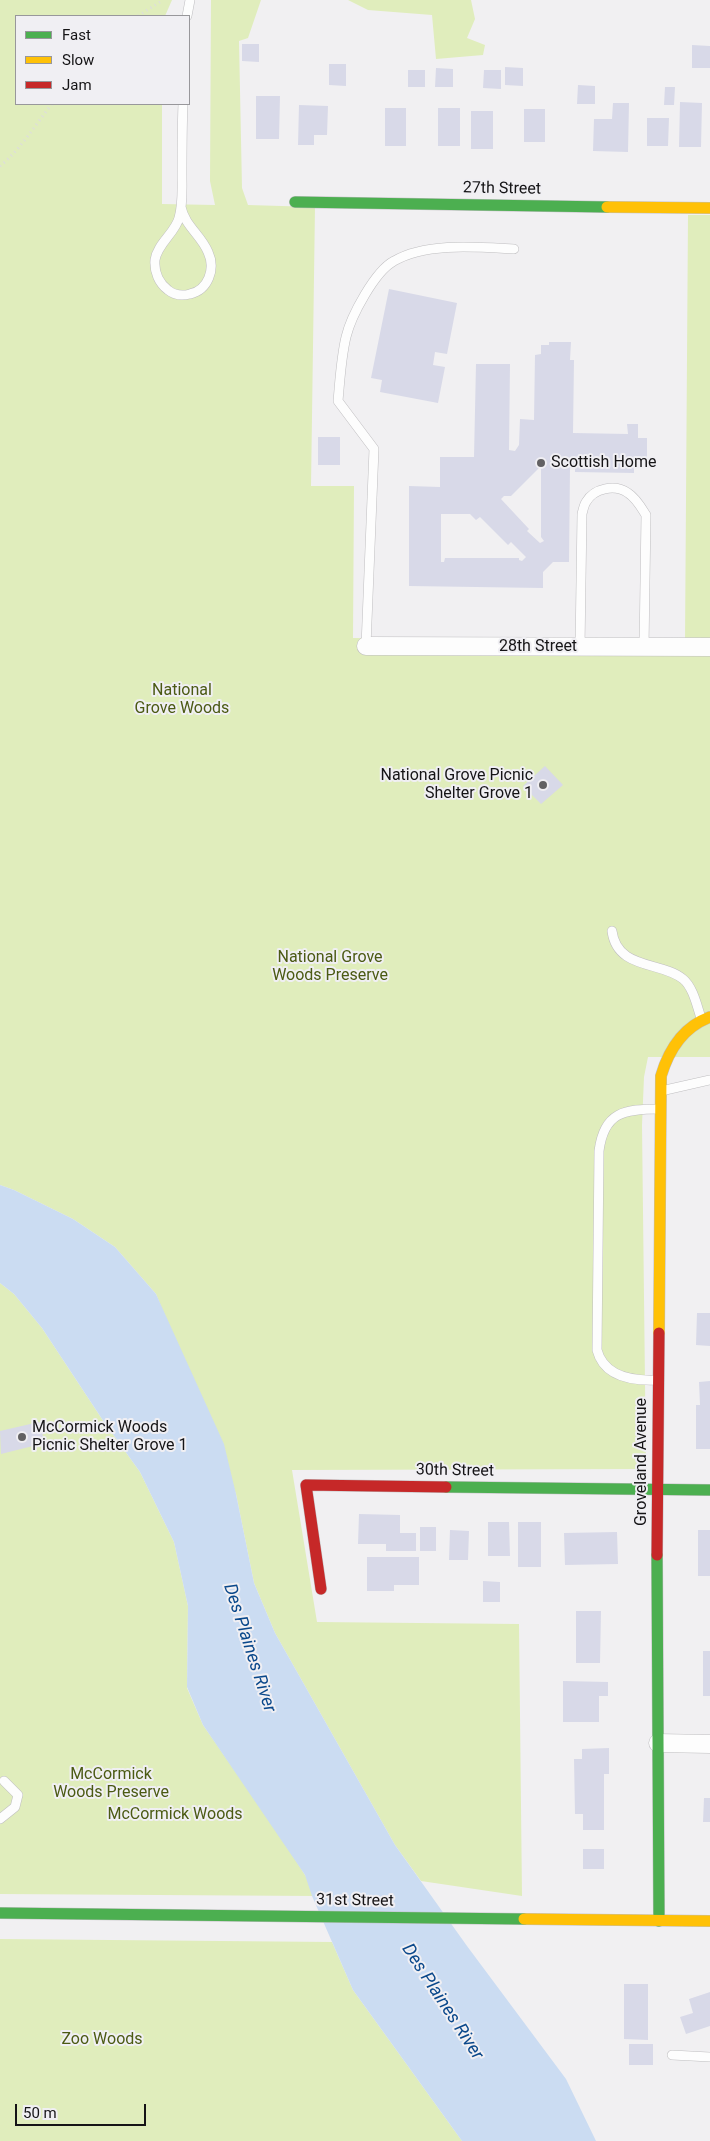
<!DOCTYPE html>
<html>
<head>
<meta charset="utf-8">
<style>
  body { margin:0 }
  #map { position:relative; width:710px; height:2141px; overflow:hidden; background:#f1f0f2; font-family:Roboto,sans-serif }
  canvas { display:block }
  .legend { position:absolute; left:15px; top:15px; width:175px; height:90px; box-sizing:border-box; background:#f0eff3; border:1px solid #98979b; margin:0; padding:6px 9px; list-style:none; font-size:15px; color:#151416 }
  .legend li { display:flex; align-items:center; gap:10px; height:25px }
  .legend b { width:25px; border:1px solid #98979b }
  .scale { position:absolute; left:15px; top:2104px; width:131px; height:22px; box-sizing:border-box; border:2px solid #151416; border-top:0; padding-left:6px; font-size:15px; line-height:18px; white-space:nowrap; color:#151416; -webkit-text-stroke:4px #f0eff3; paint-order:stroke }
</style>
</head>
<body>
<div id="map">
<canvas width="710" height="2141"></canvas>
<ul class="legend">
<li><b style="height:6px;background:#4caf50"></b>Fast</li>
<li><b style="height:6px;background:#ffc107"></b>Slow</li>
<li><b style="height:6px;background:#c62828"></b>Jam</li>
</ul>
<div class="scale">50 m</div>
</div>
<script>
const ctx = document.querySelector('canvas').getContext('2d');
ctx.lineJoin = 'round';
function paint(path, color) {
  ctx.fillStyle = color;
  ctx.fill(path, 'evenodd');
}
function stroke(path, color, width, dash) {
  ctx.strokeStyle = color;
  ctx.lineWidth = width;
  ctx.lineCap = dash ? 'butt' : 'round';
  ctx.setLineDash(dash || []);
  ctx.stroke(path);
}
function drawText(font, color, halo, rows, align = 'center') {
  ctx.font = font + ' Roboto,sans-serif';
  ctx.lineWidth = 4;
  ctx.setLineDash([]);
  ctx.textBaseline = 'middle';
  ctx.strokeStyle = halo;
  ctx.fillStyle = color;
  for (const [text, x, y, turn = 0] of rows) {
    ctx.save();
    ctx.translate(x, y);
    ctx.rotate((+turn || 0) * Math.PI / 180);
    ctx.textAlign = isNaN(turn) ? turn : align;
    if (halo) ctx.strokeText(text, 0, 0);
    ctx.fillText(text, 0, 0);
    ctx.restore();
  }
}
paint(new Path2D(`
  M0,0H172L165,16H16V104H162V204L215,205L210,181L211,0H261L248,38L239,41L242,188L248,205L315,207L311,486H354L353,638L685,641L688,215H710V1057H648L644,1077L642,1125L646,1469L292,1470L317,1622L519,1624L522,1896L421,1881L395,1845L275,1633L254,1583L236,1494L156,1294L115,1247L73,1219L14,1190L0,1185Z
  M348,0H471L475,19L467,38L485,45L483,55L436,59L432,15L368,10Z
  M0,1283L14,1294L42,1328L102,1419L140,1472L174,1542L188,1606L187,1688L203,1725L279,1834L305,1875L316,1896L0,1894Z
  M0,1939L332,1942L353,1990L462,2141H0Z`), '#e0edbc');
paint(new Path2D(`
  M0,1185L14,1190L73,1219L115,1247L156,1294L224,1444L236,1494L254,1583L275,1633L395,1845L467,1946L566,2079L596,2141H462L353,1990L312,1896L305,1875L203,1725L187,1687L188,1606L174,1542L140,1472L102,1419L42,1328L14,1294L0,1283Z`), '#cbdcf2');
paint(new Path2D(`
  M242,44H259V62L242,61Z
  M692,45L710,46V68H692Z
  M329,64H346V86L329,85Z
  M505,67L523,68V86L505,85Z
  M436,68L453,69V87H435Z
  M408,70H425V87H408Z
  M484,70H501V89L483,88Z
  M578,85L595,86V104H577Z
  M665,87H675L674,105H664Z
  M256,96H280L279,139H256Z
  M680,102L702,103L701,147H679Z
  M613,103H629L628,152L593,151L594,119H612Z
  M299,105L328,106L327,135H314V145H298Z
  M385,108H406V146H385Z
  M438,108H460V146H438Z
  M524,109H545V142H524Z
  M471,111H493V149H471Z
  M647,118H669L668,146H647Z
  M389,289L457,303L447,354L435,352L433,365L445,367L438,403L380,392L382,380L371,378Z
  M549,342H571L570,360H574L573,433L628,434L627,424H638V438H647V459H641V468H634V473L575,472V468H570L569,562H553L543,572V588L409,586V486L440,487V457H474L476,364H510L509,450L515,451L519,445L520,419L534,420L535,355L541,354V345H549ZM541,466V537L544,541L540,543L527,531L529,529L501,499L504,496H511ZM441,514H470L476,520L480,517L508,545L511,542L526,557L522,561L519,560V558H445L444,562H441Z
  M318,437H340V465H318Z
  M545,766L563,785L541,804L523,786Z
  M697,1313H710V1346L696,1345Z
  M710,1381V1449H696V1405H700L699,1382Z
  M39,1422L45,1443L1,1454L0,1431Z
  M359,1514L400,1515V1533H416V1551H386V1544H358Z
  M488,1522H509L510,1556H488Z
  M518,1522H541V1567H518Z
  M420,1527H436V1551H420Z
  M450,1530L469,1531L468,1560H449Z
  M698,1530H710V1576H698Z
  M617,1532L618,1564L565,1565L564,1533Z
  M367,1557H419V1585H394V1591H367Z
  M483,1581L500,1582V1602H483Z
  M576,1611H601L600,1663H576Z
  M703,1651H710V1696H703Z
  M563,1681L608,1682V1696H599V1722H563Z
  M609,1748V1774H604V1830H583V1814H575L574,1759H582V1749Z
  M704,1798H710V1822H703Z
  M583,1849H604V1869H583Z
  M624,1984H648V2040L624,2039Z
  M710,1992V2026L686,2034L680,2017L693,2013L689,1999Z
  M629,2044H653V2065H629Z`), '#d8d9e8');
const lane = new Path2D(`
  M187,16L190,0
  M181,207C185,226 201,235 208,252C216,269 208,290 190,294C182,296 174,295 168,290C159,283 154,272 155,260C157,244 175,233 179,218C183,204 182,190 182,176C182,152 182,128 183,104
  M366,646L374,449L338,401C340,380 341,358 346,337C351,316 375,271 394,261C426,242 478,247 514,249
  M580,648L582,514C583,510 584,505 586,502C594,488 615,484 628,493C636,498 641,507 646,515L644,648
  M612,931C617,970 661,961 683,979C693,987 697,1006 701,1018
  M661,1091L710,1080
  M657,1380C633,1381 604,1377 597,1350L599,1151C604,1112 624,1109 660,1109
  M0,1819L15,1807L18,1795L4,1781
  M672,2055L710,2057`);
const street = new Path2D(`
  M366,646L710,647
  M658,1743L710,1744`);
const fast = new Path2D(`
  M295,202L607,207
  M446,1487L710,1490
  M657,1555L659,1921
  M0,1913L524,1919`);
const slow = new Path2D(`
  M607,207L710,208
  M659,1333L661,1076C669,1049 683,1027 710,1017
  M524,1919L710,1921`);
const jam = new Path2D(`
  M657,1555L659,1333
  M321,1589L306,1485L446,1487`);
stroke(lane, '#bfbec0', 10);
stroke(street, '#bfbec0', 19);
stroke(fast, '#bfbec0', 12);
stroke(slow, '#bfbec0', 12);
stroke(jam, '#bfbec0', 12);
stroke(new Path2D(`
  M138,16L163,0
  M0,166C21,149 35,125 52,104`), '#dddcde', 3, [1, 4]);
stroke(lane, '#fdfdfd', 9);
stroke(street, '#fdfdfd', 18);
stroke(fast, '#4caf50', 11);
stroke(slow, '#ffc107', 11);
stroke(jam, '#c62828', 11);
for (const [x, y, r, color] of [
  [541,463,5,"#626163"],
  [543,785,5,"#626163"],
  [22,1437,5,"#626163"]
]) {
  const dot = new Path2D();
  dot.arc(x, y, r, 0, 2 * Math.PI);
  ctx.fillStyle = color;
  ctx.fill(dot);
  stroke(dot, '#f0eff3', 2);
}
drawText('16px', '#151416', '#f0eff3', [
  ["27th Street",502,189,1],
  ["28th Street",538,647],
  ["Groveland Avenue",642,1462,-90],
  ["30th Street",455,1471,1],
  ["31st Street",355,1901,1]
]);
drawText('16px', '#151416', '#f0eff3', [
  ["Scottish Home",551,463],
  ["National Grove Picnic",533,776,"right"],
  ["Shelter Grove 1",533,794,"right"],
  ["McCormick Woods",32,1428],
  ["Picnic Shelter Grove 1",32,1446]
], 'left');
drawText('16px', '#4b5a13', '#f0eff3', [
  ["National",182,691],
  ["Grove Woods",182,709],
  ["National Grove",330,958],
  ["Woods Preserve",330,976],
  ["McCormick",111,1775],
  ["Woods Preserve",111,1793],
  ["McCormick Woods",175,1815],
  ["Zoo Woods",102,2040]
]);
drawText('italic 18px', '#0a488b', '#f0eff3', [
  ["Des Plaines River",249,1648,72],
  ["Des Plaines River",442,2002,57]
]);
</script>
</body>
</html>
